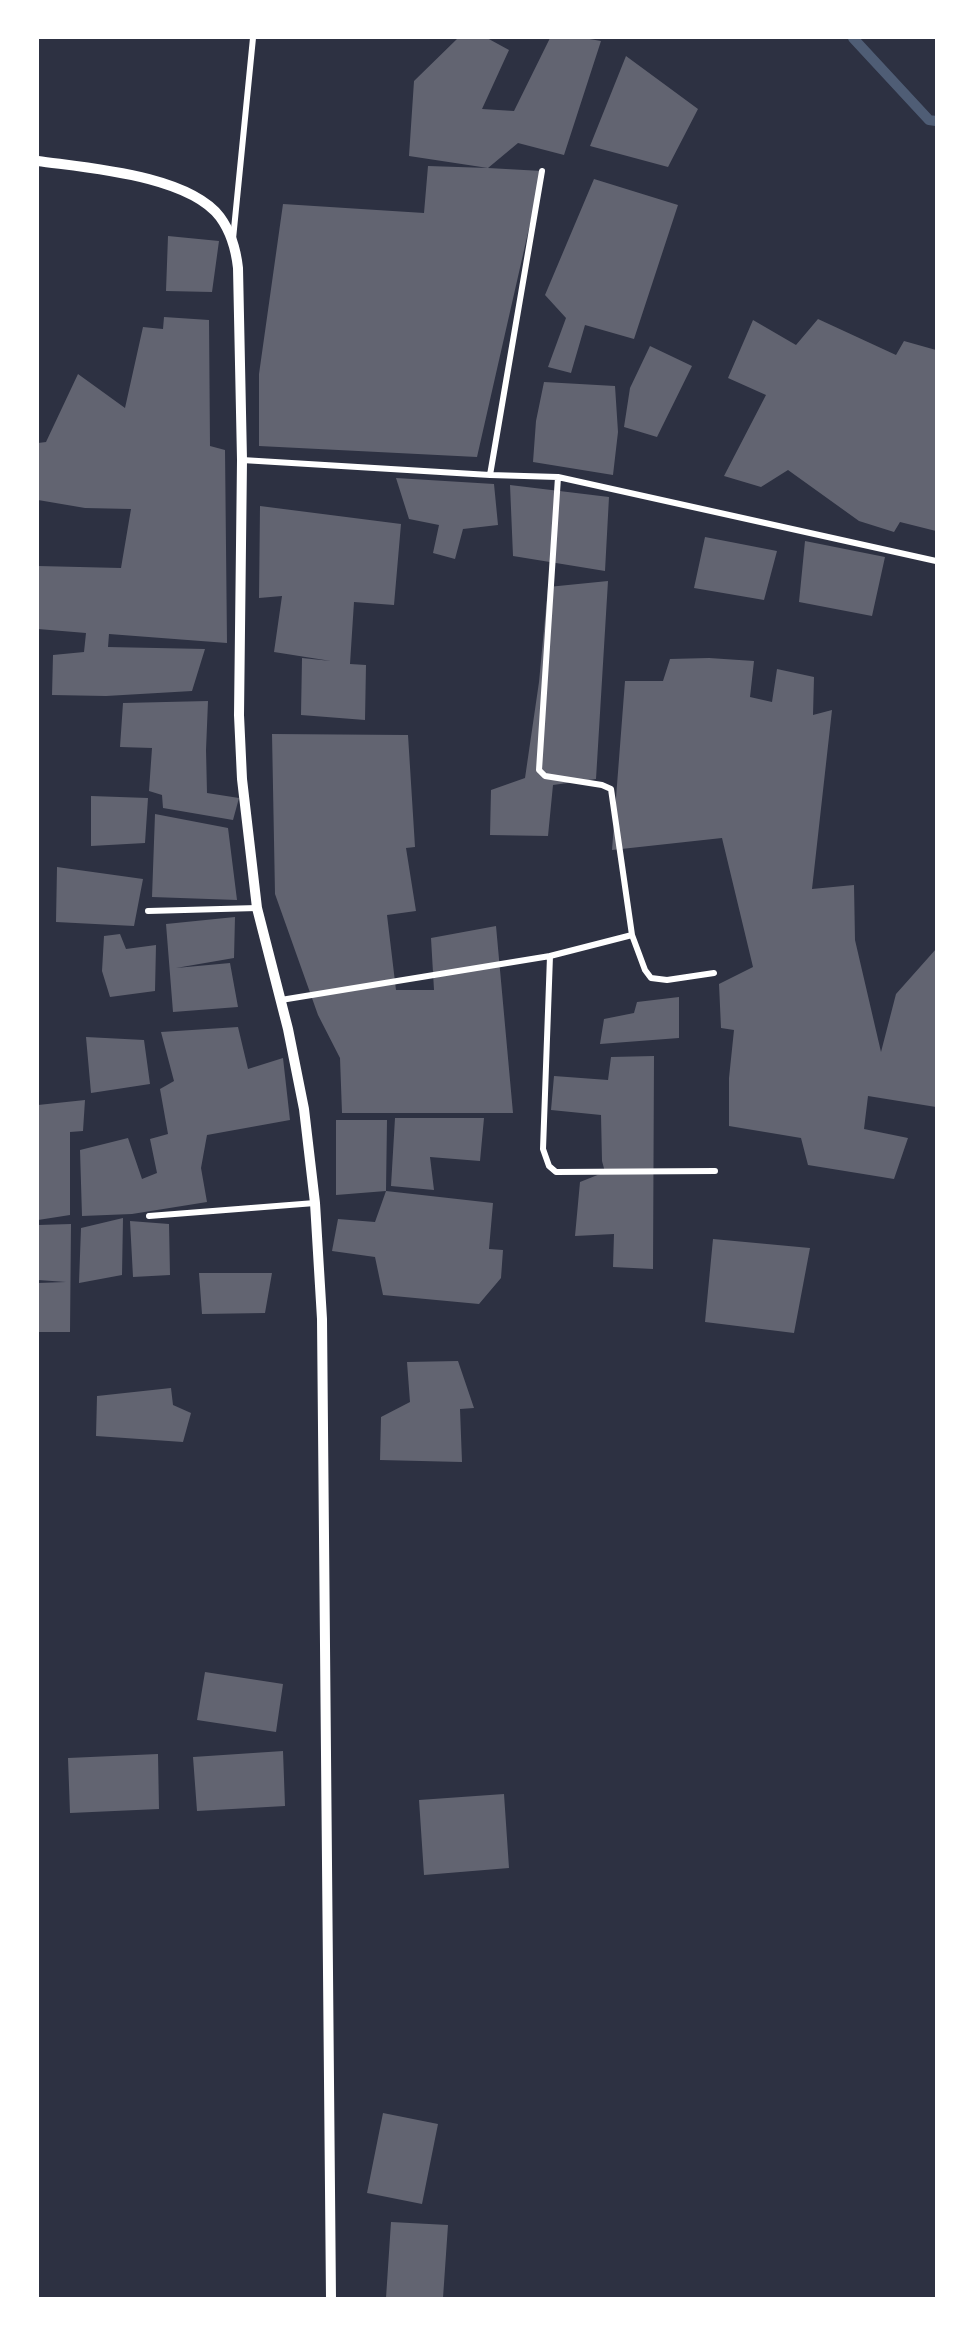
<!DOCTYPE html>
<html>
<head>
<meta charset="utf-8">
<style>
  body { margin:0 }
  #map { position:relative; width:974px; height:2336px; overflow:hidden; background:#2d3142; font-family:Poppins,sans-serif }
  canvas { display:block }
  .frame { position:absolute; inset:0; border:39px solid #fff; pointer-events:none }
</style>
</head>
<body>
<div id="map">
<canvas width="974" height="2336"></canvas>
<div class="frame"></div>
</div>
<script>
const ctx = document.querySelector('canvas').getContext('2d');
ctx.lineJoin = 'round';
function stroke(path, color, width, dash) {
  ctx.strokeStyle = color;
  ctx.lineWidth = width;
  ctx.lineCap = dash ? 'butt' : 'round';
  ctx.setLineDash(dash || []);
  ctx.stroke(path);
}
function paint(path, color) {
  ctx.fillStyle = color;
  ctx.fill(path, 'evenodd');
}
stroke(new Path2D(`
  M853,38L929,120L936,121`), '#4f5d75', 10);
paint(new Path2D(`
  M458,38H487L509,50L482,109L514,111L550,38H584L601,41L564,155L518,143L488,168L542,171L477,457L259,446V374L283,204L424,213L428,166L488,168L409,156L414,81Z
  M626,56L698,109L668,167L590,146Z
  M594,179L678,205L634,339L585,325L571,373L548,367L566,318L545,295Z
  M168,236L219,241L212,292L166,291Z
  M164,317L209,320L210,446L225,450L227,643L109,634L108,647L205,649L192,691L106,696L52,695L53,655L84,652L86,633L38,629V566L121,568L131,509L85,508L38,500V443L46,442L78,374L125,408L143,327L163,329Z
  M818,319L896,355L904,341L936,350V531L900,522L894,532L859,521L788,470L761,487L724,476L766,395L728,378L753,320L796,345Z
  M650,346L692,366L657,437L624,427L630,388Z
  M544,382L615,386L618,432L613,475L533,462L536,421Z
  M396,478L494,484L498,525L463,529L455,559L433,553L439,525L409,519Z
  M510,485L609,497L605,571L513,556Z
  M260,506L401,524L394,605L354,602L350,664L366,665L365,720L301,715L302,658L331,661L274,652L282,596L259,598Z
  M705,537L777,551L764,600L694,588Z
  M805,541L885,557L872,616L799,602Z
  M608,581L596,779L553,785L548,836L490,835L491,790L525,778L539,682L548,587Z
  M709,658L754,661L750,697L772,702L777,669L814,677L813,715L832,710L812,889L854,885L855,940L881,1052L896,994L936,949V1107L868,1096L864,1129L908,1138L894,1179L808,1165L801,1138L729,1126V1078L734,1030L721,1028L719,984L753,967L722,838L612,850L625,681H663L670,659Z
  M208,701L206,750L207,793L239,798L233,820L163,808L162,795L149,791L152,748L120,747L123,703Z
  M272,734L408,735L415,847L406,848L416,911L387,915L396,990H434L431,938L496,926L513,1113H342L340,1058L318,1015L275,894Z
  M91,796L148,798L145,843L91,846Z
  M155,814L228,828L237,900L152,897Z
  M57,867L143,879L134,926L56,922Z
  M235,917L234,958L176,968L230,963L238,1007L173,1012L166,924Z
  M120,934L126,949L156,945L155,991L110,997L102,971L104,936Z
  M679,997V1038L600,1044L604,1019L634,1013L637,1002Z
  M238,1027L248,1069L283,1058L290,1120L207,1135L201,1168L207,1202L132,1214L82,1216L80,1150L128,1138L142,1179L157,1173L150,1139L168,1134L160,1089L174,1081L161,1032Z
  M86,1037L144,1040L150,1084L91,1093Z
  M654,1056L653,1269L613,1267L614,1234L575,1236L580,1182L605,1172L602,1161L601,1115L551,1110L554,1076L608,1080L611,1057Z
  M85,1100L83,1131L70,1132V1215L38,1220V1105Z
  M395,1118H484L480,1161L430,1157L434,1190L391,1186Z
  M336,1120H387L386,1191L493,1203L489,1249L503,1250L501,1278L479,1304L383,1295L375,1257L332,1251L338,1219L375,1222L386,1191L336,1195Z
  M123,1218L122,1275L79,1283L81,1228Z
  M130,1221L169,1224L170,1275L133,1277Z
  M71,1224L70,1332H38V1283L66,1282L38,1280V1225Z
  M713,1239L810,1248L794,1333L705,1322Z
  M199,1273H272L265,1313L202,1314Z
  M458,1361L474,1408L460,1409L462,1462L380,1460L381,1417L410,1402L407,1362Z
  M171,1388L173,1405L191,1413L183,1442L96,1436L97,1396Z
  M205,1672L283,1684L276,1732L197,1720Z
  M283,1751L285,1806L197,1811L193,1757Z
  M158,1754L159,1809L70,1813L68,1758Z
  M504,1794L509,1868L424,1875L419,1800Z
  M383,2113L438,2124L422,2204L367,2193Z
  M391,2222L448,2225L443,2298H386Z`), '#626471');
stroke(new Path2D(`
  M233,239L253,38
  M242,460L490,475L558,477L936,561
  M490,475L542,171
  M558,477L539,770L545,776L602,785L611,789L632,935L550,956L543,1149L549,1166L556,1172L715,1171
  M148,911L257,908
  M632,935L645,970L651,978L667,980L714,973
  M281,1000L550,956
  M149,1216L315,1203`), '#fff', 6);
stroke(new Path2D(`
  M38,161C87,168 188,175 220,217C231,232 236,250 238,268L242,460L239,715L242,779L257,908L288,1029L304,1109L315,1203L322,1319L331,2298`), '#fff', 10);
</script>
</body>
</html>
